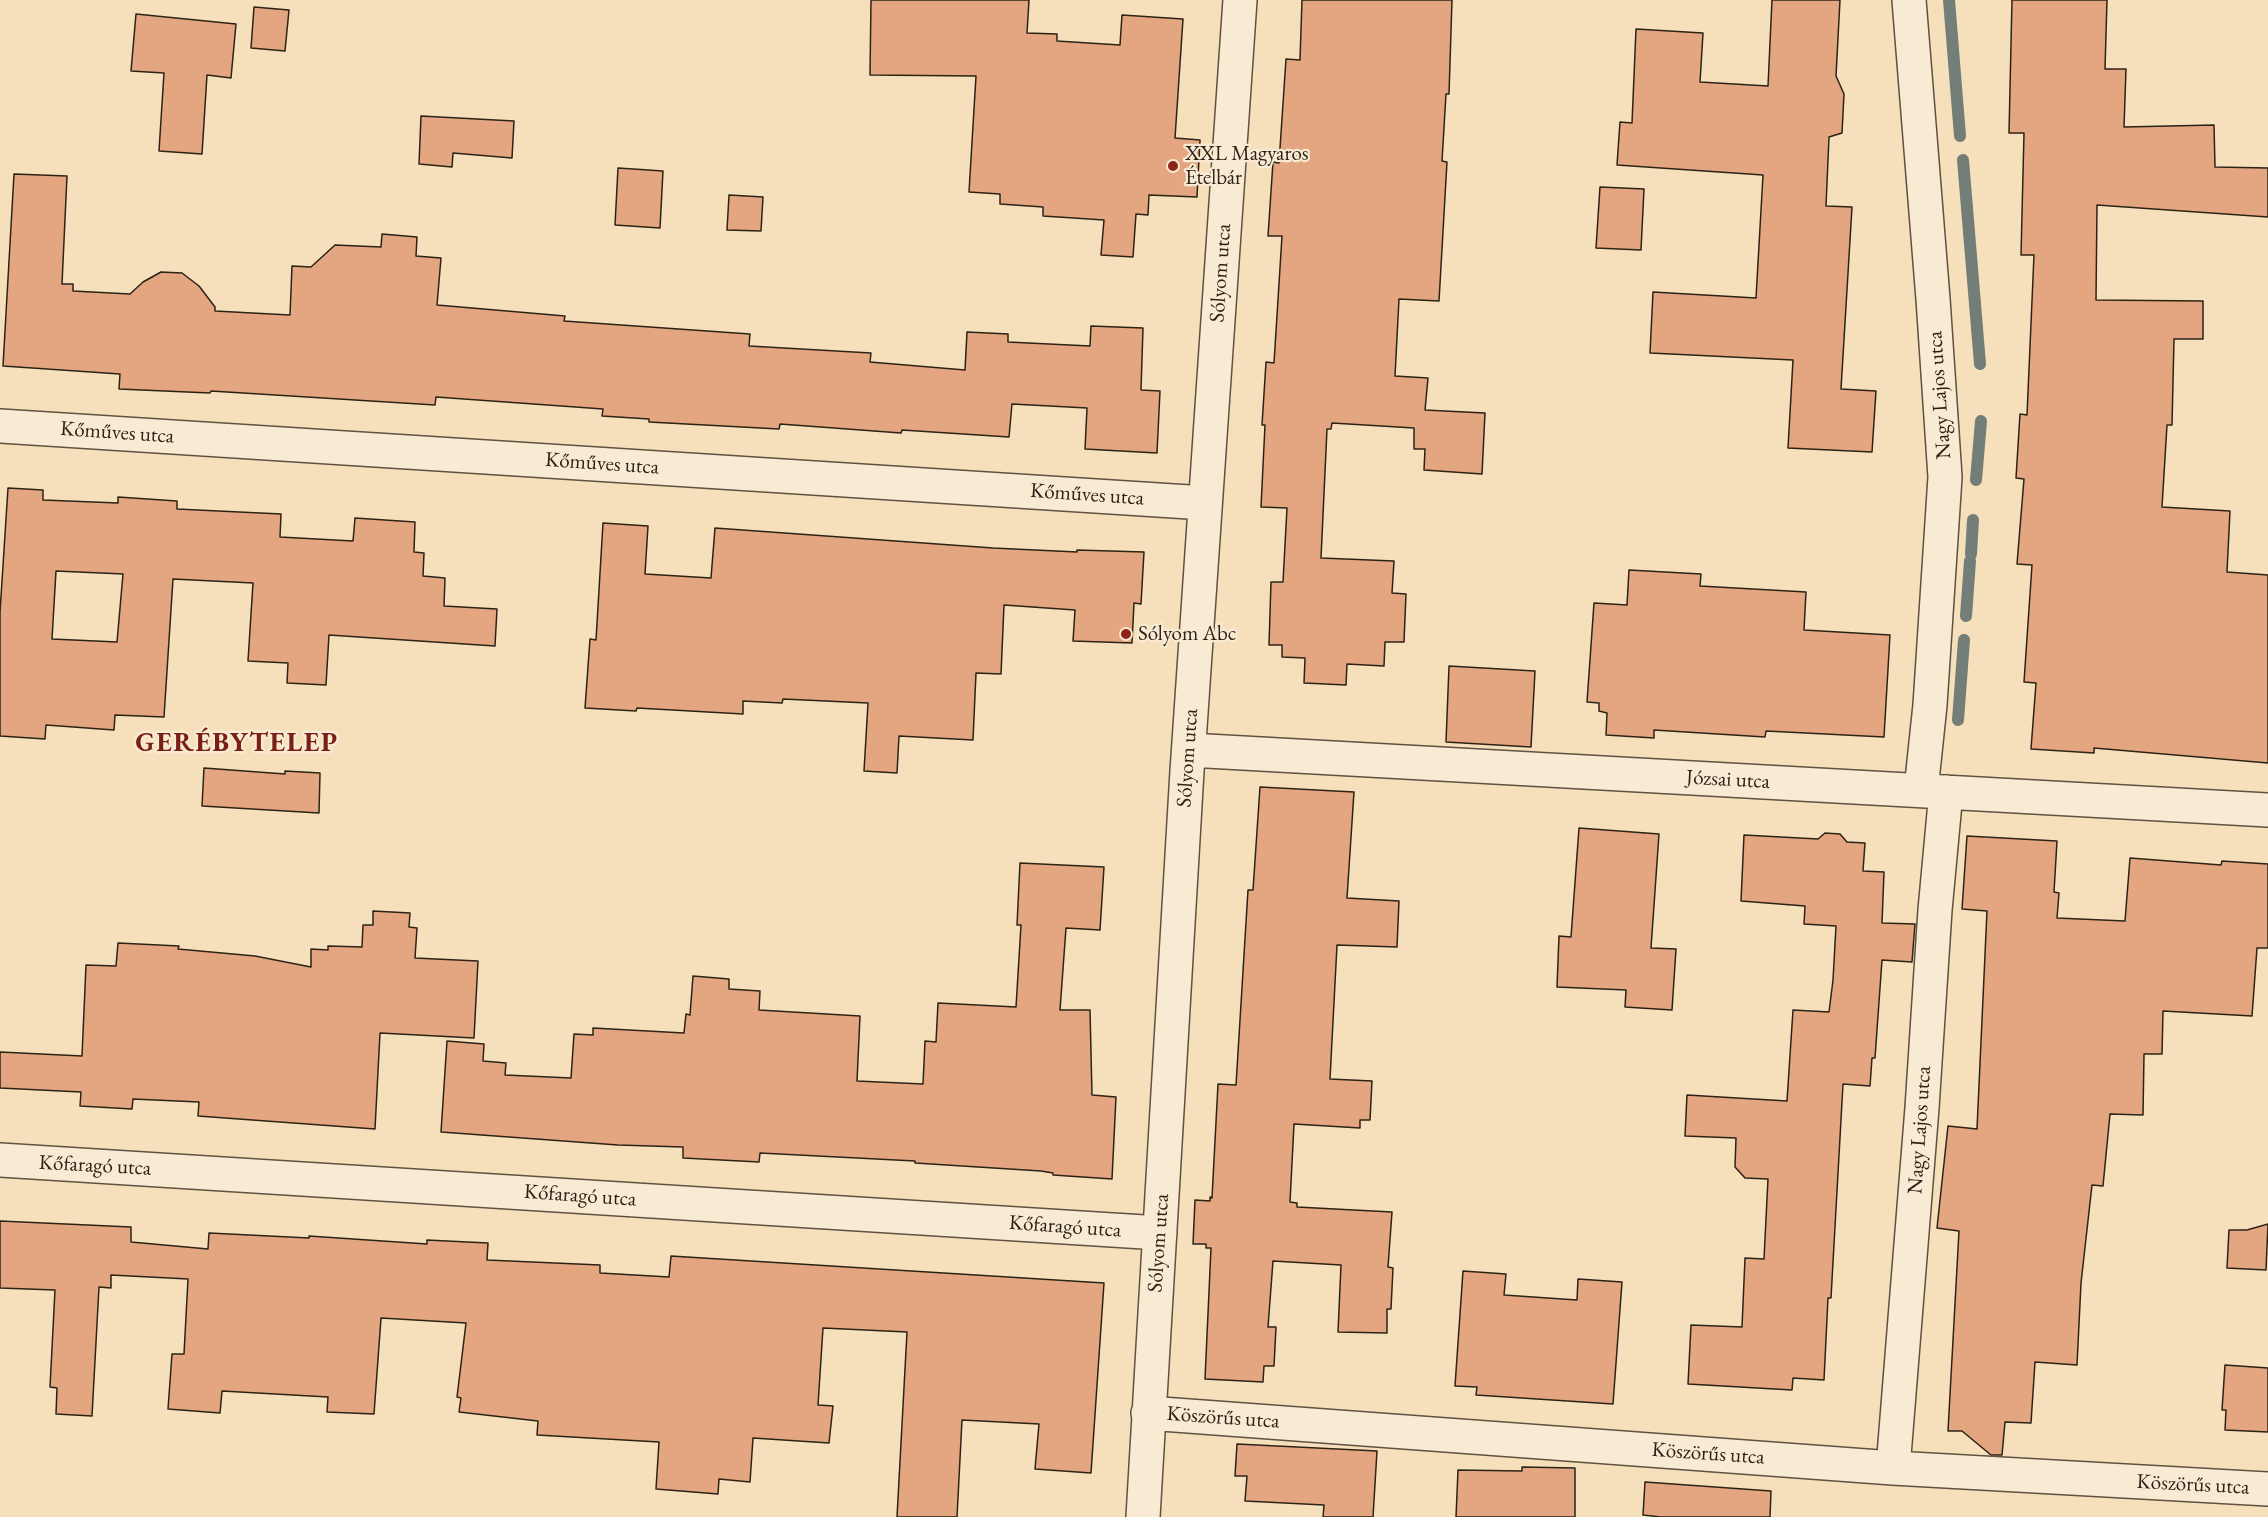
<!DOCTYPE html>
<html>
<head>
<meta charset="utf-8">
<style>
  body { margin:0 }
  canvas { display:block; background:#f6dfbb }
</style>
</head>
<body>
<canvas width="2268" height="1517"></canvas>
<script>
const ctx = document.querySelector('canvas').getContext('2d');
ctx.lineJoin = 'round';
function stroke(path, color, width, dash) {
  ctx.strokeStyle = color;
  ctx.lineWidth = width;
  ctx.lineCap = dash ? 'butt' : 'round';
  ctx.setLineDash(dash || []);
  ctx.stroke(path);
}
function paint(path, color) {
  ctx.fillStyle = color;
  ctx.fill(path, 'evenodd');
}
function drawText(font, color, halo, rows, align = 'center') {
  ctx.font = font + ' "EB Garamond",serif';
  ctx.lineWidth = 4.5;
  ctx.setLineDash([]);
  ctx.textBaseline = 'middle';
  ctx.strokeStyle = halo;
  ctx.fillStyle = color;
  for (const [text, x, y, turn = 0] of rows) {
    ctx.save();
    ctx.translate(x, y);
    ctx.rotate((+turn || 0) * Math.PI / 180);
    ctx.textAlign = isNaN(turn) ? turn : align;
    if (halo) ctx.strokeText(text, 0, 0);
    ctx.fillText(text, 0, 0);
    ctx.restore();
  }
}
stroke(new Path2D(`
  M1949,0L1960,136
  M1963,160L1980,364
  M1976,480L1981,421
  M1971,554L1973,520
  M1966,616L1970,561
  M1958,720L1964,640`), '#737e79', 12);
const building = new Path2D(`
  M871,0H1029L1027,33L1057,34V41L1120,45L1122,15L1183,19L1175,138L1200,140L1197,197L1149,195L1148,215L1136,214L1133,257L1101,255L1104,220L1043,216V207L1000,204V194L969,192L976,76L870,75Z
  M1302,0H1452L1449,94H1446L1442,161L1447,162L1439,301L1399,299L1395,376L1428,378L1425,410L1485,413L1482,474L1424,470L1425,449H1414V428L1332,423L1331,429H1327L1321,558L1394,561L1392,593L1406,594L1404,642H1385L1384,666L1347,664L1346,685L1304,683L1305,658L1282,657V645H1269L1271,582H1283L1287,508L1261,507L1265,425H1262L1266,362L1274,363L1282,236H1268L1273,162L1279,163L1286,59L1300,60Z
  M1772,0H1840L1836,76L1844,94L1842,133L1829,137L1826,206L1852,207L1841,389L1876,391L1872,452L1788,448L1793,360L1650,353L1653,292L1756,298L1763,175L1617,165L1620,122L1632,123L1636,29L1703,33L1700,82L1768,86Z
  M2012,0H2107L2105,69H2126L2124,127L2214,125L2215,167L2268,168V217L2097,205L2096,300L2203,301V339H2174L2172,425H2167L2162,507L2230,511L2227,572L2268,575V763L2094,748V753L2031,749L2036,683L2024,682L2032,565L2017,564L2024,479L2016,478L2020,414L2027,415L2034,255H2021L2024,133H2009Z
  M254,7L289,10L285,51L251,48Z
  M136,14L236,24L231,78L207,75L202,154L159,151L164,73L131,71Z
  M421,116L514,121L512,158L453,153L452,167L419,164Z
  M618,168L663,171L660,228L615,225Z
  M14,174L67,176L62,284H73V291L130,294L143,282L161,272L182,273L199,286L215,307V311L290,315L292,266L311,267L335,245L381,247L382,234L417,237L416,256L441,258L437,305L565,316L564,321L750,334L749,346L871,353L870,362L965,370L967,332L1008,334V342L1090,346L1091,326L1143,328L1141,390L1160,391L1157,453L1085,449L1087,408L1012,404L1009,437L902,430L901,433L780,424L779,429L649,422V419L602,416L603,409L436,397L435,405L211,391L210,393L119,389L120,374L3,366Z
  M1600,187L1644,189L1641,250L1596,248Z
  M729,195L763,197L761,231L727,230Z
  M8,488L43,490V500L118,503V497L177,501V509L281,514L280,537L353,541L355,518L415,522L414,552L424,553L423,576L445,578L444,606L497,609L495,646L329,635L326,685L287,683L288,663L248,661L253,583L173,579L164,717L115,715L114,730L46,725L45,739L0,736V612ZM56,571L123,574L117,642L52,639Z
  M603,523L648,526L645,574L711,578L715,528L993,548L1077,552V550L1144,552L1141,604L1134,603L1132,643L1073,641L1075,610L1004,605L1001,674L976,673L973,740L899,736L897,773L864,771L868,703L783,699L782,703L743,701V714L637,708L636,711L585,708L590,639L596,640Z
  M1629,570L1701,574L1700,586L1806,592L1804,630L1890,635L1884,737L1766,731L1765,737L1654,730V738L1606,735L1607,713L1599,711V703L1587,702L1594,603L1627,605Z
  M1449,666L1535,671L1531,747L1446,742Z
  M204,768L285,774V771L320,773L319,813L202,806Z
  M1260,787L1354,792L1347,898L1399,901L1397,947L1337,945L1330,1079L1372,1081L1370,1120H1360V1128L1294,1124L1290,1202L1297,1203V1207L1392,1212L1388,1267L1393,1268L1391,1309H1387V1333L1338,1332L1341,1265L1273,1261L1268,1327H1276L1274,1366H1264L1263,1382L1205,1379L1211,1248H1206V1244H1193L1195,1200L1210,1201V1197L1212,1198L1218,1084L1236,1085L1248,890H1253Z
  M1579,828L1659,834L1651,948L1676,949L1672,1010L1625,1007L1626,990L1557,987L1559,936L1571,937Z
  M1825,833L1840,834L1847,842L1865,843L1863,871L1884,872L1882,923L1915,924L1912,962L1882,960L1875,1058H1872L1870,1086L1843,1084L1831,1298H1828L1824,1380L1793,1378L1792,1390L1688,1384L1691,1325L1742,1327L1745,1258L1764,1259L1768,1179L1745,1178L1735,1167L1736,1138L1685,1136L1687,1095L1787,1101L1793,1010L1829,1012L1833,980L1836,926L1804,924L1805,906L1741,901L1744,835L1818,839Z
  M1967,836L2057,841L2054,892L2059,893L2057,918L2125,921L2130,858L2221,865L2222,861L2268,864V948H2257L2252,1016L2163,1011L2162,1054H2144L2143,1115L2110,1114L2103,1186L2092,1185L2081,1283L2077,1365L2035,1362L2031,1423L2005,1422L2002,1455H1991L1962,1431H1948L1959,1231L1937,1228L1948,1126L1977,1129L1987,911L1962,909Z
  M1020,863L1104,867L1100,930L1066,928L1060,1010H1090L1092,1095L1116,1097L1112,1179L1053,1175V1173L1041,1171L915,1163V1161L760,1153L759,1162L683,1158V1147L618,1145L441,1132L447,1041L484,1044L483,1061L506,1063L505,1075L571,1078L574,1034L593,1035V1028L684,1033L686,1014L690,1015L693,976L729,979V989L760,991L759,1010L860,1016L857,1081L923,1084L925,1041L936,1042L938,1003L1016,1007L1021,925H1017Z
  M373,911L410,913L409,927L417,928L415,958L478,961L474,1038L380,1033L375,1129L198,1116L199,1102L133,1099L132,1109L80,1106L81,1092L0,1088V1052L82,1056L86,965L116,966L118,943L179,946L178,949L255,956L311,967V949L328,950V946L362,947L363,925H373Z
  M0,1221L131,1227V1242L208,1249L209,1233L309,1238V1236L427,1244V1240L488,1243L487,1260L600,1265V1273L669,1277L671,1256L1104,1283L1091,1473L1035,1469L1039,1424L962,1420L957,1517H897L907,1332L823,1328L818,1405L833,1406L829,1443L753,1438L750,1482L719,1479L718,1494L656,1489L659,1442L537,1435L538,1421L459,1412L461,1398L457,1397L466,1323L381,1318L374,1414L327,1412L328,1397L222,1391L220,1413L168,1409L172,1354H184L188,1279L111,1275V1288L99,1287L92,1416L56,1414L57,1388L50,1387L55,1290L0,1288Z
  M2268,1224L2266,1270L2227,1268L2229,1230H2247Z
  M1463,1271L1506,1274L1504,1295L1577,1300L1578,1279L1622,1282L1613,1404L1476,1395L1477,1387L1455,1386Z
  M2225,1365L2268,1368V1432L2225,1430L2226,1410H2222Z
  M1237,1444L1377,1451L1373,1517H1323L1324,1505L1245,1501L1247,1476H1235Z
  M1522,1467L1575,1468V1517H1456L1458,1470L1522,1471Z
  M1645,1482L1771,1491L1770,1517H1661L1643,1515Z`);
paint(building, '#e3a680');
stroke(building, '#2c2317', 1.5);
const street = new Path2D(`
  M1909,0L1933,299L1945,477L1930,705L1921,790
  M0,426L1205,503
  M1189,750L2268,810
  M0,1160L1160,1233
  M1148,1413L1893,1468L2268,1489
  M1893,1468L1922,1108L1935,910L1946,792
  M1143,1517L1187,771L1240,0`);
stroke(street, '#5e5240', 36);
stroke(street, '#f9ead3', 33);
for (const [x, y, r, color] of [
  [1173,166,6,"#8f2418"],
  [1126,634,6,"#8f2418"]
]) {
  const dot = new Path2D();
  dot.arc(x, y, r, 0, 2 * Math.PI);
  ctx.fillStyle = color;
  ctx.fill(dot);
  stroke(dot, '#f9ead3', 2);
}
drawText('21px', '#2c2317', '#f9ead3', [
  ["XXL Magyaros",1185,154],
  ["Ételbár",1185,178],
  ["Sólyom Abc",1138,634]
], 'left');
drawText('21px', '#2c2317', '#f9ead3', [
  ["Sólyom utca",1221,273,-86],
  ["Nagy Lajos utca",1940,395,-94],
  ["Kőműves utca",117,433,4],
  ["Kőműves utca",602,464,4],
  ["Kőműves utca",1087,495,4],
  ["Sólyom utca",1188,758,-86],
  ["Józsai utca",1728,780,3],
  ["Nagy Lajos utca",1920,1130,-86],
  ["Kőfaragó utca",95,1166,3],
  ["Kőfaragó utca",580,1196,4],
  ["Kőfaragó utca",1065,1227,4],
  ["Sólyom utca",1159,1243,-86],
  ["Köszörűs utca",1223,1418,4],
  ["Köszörűs utca",1708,1454,4],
  ["Köszörűs utca",2193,1485,3]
]);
ctx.letterSpacing = '1.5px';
drawText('bold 27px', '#7a1f14', '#f9ead3', [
  ["GERÉBYTELEP",237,744]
]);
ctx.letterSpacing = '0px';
</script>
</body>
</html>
